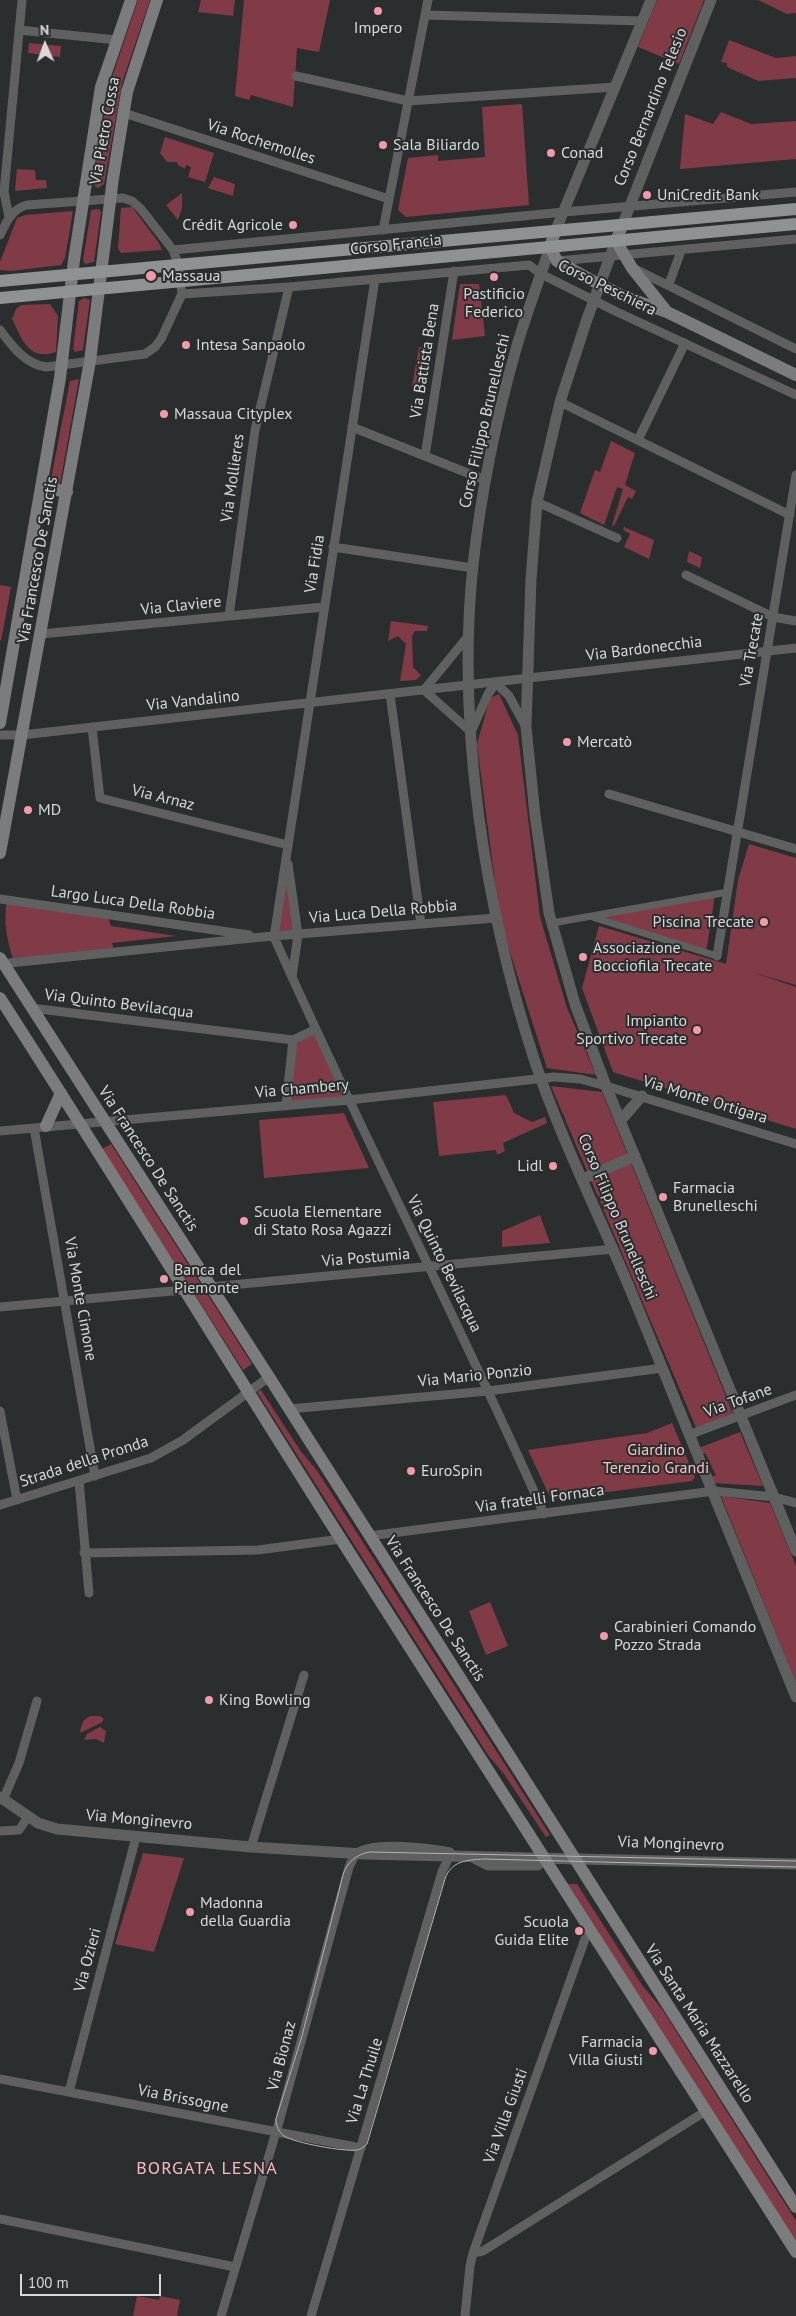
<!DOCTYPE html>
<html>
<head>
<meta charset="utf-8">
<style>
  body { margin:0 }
  #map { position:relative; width:796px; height:2316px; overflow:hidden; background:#2b2e2e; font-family:"PT Sans",sans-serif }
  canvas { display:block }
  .north { position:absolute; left:20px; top:20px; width:50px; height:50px; -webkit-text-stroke:4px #2b2e2e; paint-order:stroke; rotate:358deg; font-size:14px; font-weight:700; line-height:20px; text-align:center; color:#d7d9d9 }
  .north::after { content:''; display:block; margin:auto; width:18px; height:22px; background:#d7d9d9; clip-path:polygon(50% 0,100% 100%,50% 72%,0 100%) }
  .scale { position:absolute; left:20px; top:2274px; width:141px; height:22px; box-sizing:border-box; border:2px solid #d7d9d9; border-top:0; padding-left:6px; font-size:15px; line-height:18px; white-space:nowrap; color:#d7d9d9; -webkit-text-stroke:4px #2b2e2e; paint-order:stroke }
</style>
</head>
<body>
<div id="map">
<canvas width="796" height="2316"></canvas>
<div class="north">N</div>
<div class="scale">100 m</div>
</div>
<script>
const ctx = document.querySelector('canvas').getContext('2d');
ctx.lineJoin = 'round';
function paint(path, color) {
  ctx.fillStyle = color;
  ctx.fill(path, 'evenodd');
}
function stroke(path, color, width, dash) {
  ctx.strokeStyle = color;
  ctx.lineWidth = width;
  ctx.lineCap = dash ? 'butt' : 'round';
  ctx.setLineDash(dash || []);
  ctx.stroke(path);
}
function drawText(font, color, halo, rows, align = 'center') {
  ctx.font = font + ' "PT Sans",sans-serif';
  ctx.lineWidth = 4;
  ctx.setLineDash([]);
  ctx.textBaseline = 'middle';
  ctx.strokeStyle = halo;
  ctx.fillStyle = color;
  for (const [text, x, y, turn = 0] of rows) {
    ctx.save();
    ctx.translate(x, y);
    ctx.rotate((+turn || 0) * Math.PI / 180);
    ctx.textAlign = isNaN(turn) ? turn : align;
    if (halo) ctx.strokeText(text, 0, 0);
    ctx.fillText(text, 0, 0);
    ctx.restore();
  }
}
paint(new Path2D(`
  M138,0H150L122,83L104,184L98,188L95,186L93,180L109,86Z
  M201,0H235L233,16L198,12Z
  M244,0H330L319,52L297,48L293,107L251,95L249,100L235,96Z
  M657,0H704L679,64L638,47Z
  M758,0H796V13L787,14Z
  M729,40L776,58L796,56V78L758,81L727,67V63L721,62Z
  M29,43L61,46L60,57L28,53Z
  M522,104L529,205L406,217L398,210L408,158L438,155V161L485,157L482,107Z
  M721,112L751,124L796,121V159L680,169L685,114L713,124Z
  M165,137L214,153L205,182L188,177L191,167L186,165L185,169L178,165L177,162H167L160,153Z
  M17,169L35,170L36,180H46L47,188L15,191Z
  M214,177L235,184L233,196L208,188Z
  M182,193V208L178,220L166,205Z
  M132,207L159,243L162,250L121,253L118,249L121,208Z
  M99,209L101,212L94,262L85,264L83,261L91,210Z
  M73,211L65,258L61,265L12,271L0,270V262L17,218L25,215Z
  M460,284H479L485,336L452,340Z
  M84,298L90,300L83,350L75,352L73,349L79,301Z
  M50,304L58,316L56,352C28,362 22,338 12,319L16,309L21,305Z
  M419,347L431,349L426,388L412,386Z
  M79,379L60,484L57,487L51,483V479L70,381Z
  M611,441L635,453L625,485L636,491L632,499L628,497L614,526L612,525L623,489L617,487L604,525L580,513L595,470L600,472Z
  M624,527L654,540L649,559L624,547L630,534L623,530Z
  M689,551L702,557L700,568L687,562Z
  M0,585L11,587L1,641L0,640Z
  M391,621L428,626L427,631H415L412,636L413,667L421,675L416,680L400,681L406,644L398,636L388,641Z
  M499,694L518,735L540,917L567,1008L596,1075L547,1068L500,921L477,744L490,698Z
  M749,844L796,858V985L752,972L796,987V1129L613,1072L582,988L599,926L726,964L738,880Z
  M282,884H291L298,935L274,937Z
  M715,895L706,953L592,919Z
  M7,900L107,914L111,926L176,936L112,943L115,952L14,962C7,940 3,923 7,900Z
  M316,1029L349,1100L286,1105L293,1040Z
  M551,1086L602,1092L733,1414L697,1430Z
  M506,1095L514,1113L532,1122L545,1117L547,1123L503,1143L505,1151L497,1155L496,1150L439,1156L433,1102Z
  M344,1113L369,1168L264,1178L259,1120Z
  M111,1144L252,1364L243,1370L102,1149Z
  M540,1215L550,1243L502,1247V1231Z
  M261,1390L300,1450L318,1472L550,1835L546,1837L504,1774L488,1755L257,1392Z
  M672,1423L695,1477L692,1481L554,1499L550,1497L528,1450L647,1433Z
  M740,1432L763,1486L714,1483L710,1476H716L706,1454L701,1453L699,1448Z
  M721,1496L770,1503L796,1566V1683Z
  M490,1602L508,1646L486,1655L469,1611Z
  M91,1716H100L104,1719L101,1723L80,1733C81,1725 83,1718 91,1716Z
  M100,1727L106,1731L104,1743L96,1739L84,1740L87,1734Z
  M143,1853L184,1858L154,1952L115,1944Z
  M568,1884H577L642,1985L662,2009L796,2221V2242Z
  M137,2296L159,2300L160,2296L180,2300L177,2316H133Z`), '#803b47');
stroke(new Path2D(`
  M595,918L717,956
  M552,923L728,892`), '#5f6060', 7);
stroke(new Path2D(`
  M425,15L642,21
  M19,30L117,40
  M296,76L408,101L615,87
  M124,113L389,199
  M9,217L4,192L22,0
  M383,230L428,0
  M0,235C7,221 12,209 27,205L123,198L132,201L141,209L173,250L178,264L182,294L161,339L155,347L145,354L46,367C25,364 12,346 0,330
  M173,250L564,212L796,192
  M557,261L796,239
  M633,268L796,349
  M669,284L681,251
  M182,294L289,287L529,265L541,274L615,311L796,395
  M560,402L790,515
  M352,427L485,480
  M638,440L685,343
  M425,456L454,271
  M537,502L617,538
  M333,547L473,568
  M686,575L773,617L796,621
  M229,616L255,430L289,287
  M41,634L324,607
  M496,683L509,696L526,727
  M424,690L471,732L488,694L496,683
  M424,690L469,635
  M390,694L421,924
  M92,727L100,798L288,845
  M0,735H22L796,648
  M609,794L796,849
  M288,864L298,935L292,977
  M0,899L249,935
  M274,937L375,279
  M274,937C360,1131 458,1319 544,1514
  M717,956L796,475
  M0,964L262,937L495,918
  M31,1008L293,1040L316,1029
  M286,1105L293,1040
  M34,1128L95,1476
  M0,1131L349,1100L554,1077L580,1079L606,1086L796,1144
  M210,1287L614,1249
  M0,1307L183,1290
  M289,1409L488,1391L663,1368
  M0,1411L17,1500
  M691,1434L796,1395
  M79,1481L89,1593
  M0,1505L151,1458L183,1440L269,1377
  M369,1536L714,1491L774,1497L796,1503
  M84,1553L258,1550L341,1539
  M3,1800L19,1763L37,1701
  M0,1831L19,1830L28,1817
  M251,1847L304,1675
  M470,1857L488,1866H538L544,1858
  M0,2079L361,2148
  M69,2092L136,1837
  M0,2219L235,2267
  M473,2253L483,2251L706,2111
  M221,2316L279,2122L349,1867C351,1863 354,1856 357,1853C374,1841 430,1848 450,1852
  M311,2316L442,1872L450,1855
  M465,2316L470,2266L473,2253L585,1939L590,1930`), '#5f6060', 9);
stroke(new Path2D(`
  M622,226L711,0
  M555,232L651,0
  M616,241L587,319L560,402L537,502L531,579L526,727L535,815L549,913L575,1004L606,1086L796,1551
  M550,247C539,281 526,314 516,349C496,419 481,493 473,565C456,727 485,909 535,1062C562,1142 603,1223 635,1301C690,1433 743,1565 796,1697
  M620,1121L642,1096
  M583,1179L635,1156
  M0,1797L38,1823L57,1829L251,1847L363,1854L796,1864`), '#5f6060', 11);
stroke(new Path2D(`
  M622,226L616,241L632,268L667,312
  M555,232L550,247L557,261L591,280L625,297L667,312L796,375
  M42,487L67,492
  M0,723L60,378L74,260L101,87L131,0
  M0,853L90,361L113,178L127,92L157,0
  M0,958L269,1377L796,2207
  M0,998C112,1172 220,1348 330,1522C484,1766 642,2007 796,2252
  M46,1126L61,1093`), '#7a7c7d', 12);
stroke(new Path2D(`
  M0,281L796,209
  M0,298L796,224`), '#8f9292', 12);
stroke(new Path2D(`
  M796,1861L370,1852C357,1854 347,1862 343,1875L302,2036L276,2119C276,2126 279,2132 284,2136C295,2143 345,2152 357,2150C361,2149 364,2147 367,2144L445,1879C451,1861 466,1860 484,1859L796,1867`), '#b3b5b5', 1);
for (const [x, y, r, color] of [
  [378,11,5,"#f49aa7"],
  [383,145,5,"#f49aa7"],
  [551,153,5,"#f49aa7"],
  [647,195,5,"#f49aa7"],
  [293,225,5,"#f49aa7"],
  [151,276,6,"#f49aa7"],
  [494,277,5,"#f49aa7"],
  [186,345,5,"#f49aa7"],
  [164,414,5,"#f49aa7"],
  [567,742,5,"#f49aa7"],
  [28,810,5,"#f49aa7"],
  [764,922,5,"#f49aa7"],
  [583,957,5,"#f49aa7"],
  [697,1030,5,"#f49aa7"],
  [553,1166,5,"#f49aa7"],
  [663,1197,5,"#f49aa7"],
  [244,1221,5,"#f49aa7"],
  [164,1279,5,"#f49aa7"],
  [411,1471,5,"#f49aa7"],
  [604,1636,5,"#f49aa7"],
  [209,1700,5,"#f49aa7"],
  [190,1912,5,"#f49aa7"],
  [579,1931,5,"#f49aa7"],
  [653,2051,5,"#f49aa7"]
]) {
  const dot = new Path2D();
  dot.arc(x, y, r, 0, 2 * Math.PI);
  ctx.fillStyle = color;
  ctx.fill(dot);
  stroke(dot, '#2b2e2e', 2);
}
drawText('16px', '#d7d9d9', '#2b2e2e', [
  ["Impero",378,28,"center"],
  ["Sala Biliardo",393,145],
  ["Conad",561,153],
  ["UniCredit Bank",657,195],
  ["Crédit Agricole",283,225,"right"],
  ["Massaua",162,276],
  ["Pastificio",494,294,"center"],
  ["Federico",494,312,"center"],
  ["Intesa Sanpaolo",196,345],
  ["Massaua Cityplex",174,414],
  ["Mercatò",577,742],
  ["MD",38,810],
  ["Piscina Trecate",754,922,"right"],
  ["Associazione",593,948],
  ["Bocciofila Trecate",593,966],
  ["Impianto",687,1021,"right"],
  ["Sportivo Trecate",687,1039,"right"],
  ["Lidl",543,1166,"right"],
  ["Farmacia",673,1188],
  ["Brunelleschi",673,1206],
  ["Scuola Elementare",254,1212],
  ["di Stato Rosa Agazzi",254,1230],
  ["Banca del",174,1270],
  ["Piemonte",174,1288],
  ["EuroSpin",421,1471],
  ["Carabinieri Comando",614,1627],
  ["Pozzo Strada",614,1645],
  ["King Bowling",219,1700],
  ["Madonna",200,1903],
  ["della Guardia",200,1921],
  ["Scuola",569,1922,"right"],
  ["Guida Elite",569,1940,"right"],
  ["Farmacia",643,2042,"right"],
  ["Villa Giusti",643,2060,"right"]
], 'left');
drawText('16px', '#d7d9d9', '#2b2e2e', [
  ["Corso Bernardino Telesio",651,107,-68],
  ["Via Pietro Cossa",105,131,-80],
  ["Via Rochemolles",261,142,18],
  ["Corso Francia",396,245,-6],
  ["Corso Peschiera",607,288,26],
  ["Via Battista Bena",425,361,-81],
  ["Corso Filippo Brunelleschi",485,421,-77],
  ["Via Mollieres",233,478,-82],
  ["Via Francesco De Sanctis",38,560,-80],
  ["Via Fidia",315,564,-81],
  ["Via Claviere",181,606,-6],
  ["Via Bardonecchia",644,649,-7],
  ["Via Trecate",752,650,-80],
  ["Via Vandalino",193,701,-6],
  ["Via Arnaz",163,798,14],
  ["Largo Luca Della Robbia",133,903,8],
  ["Via Luca Della Robbia",383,912,-5],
  ["Via Quinto Bevilacqua",119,1004,7],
  ["Via Chambery",302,1089,-5],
  ["Via Monte Ortigara",705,1100,17],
  ["Via Francesco De Sanctis",148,1159,57],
  ["Corso Filippo Brunelleschi",617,1217,67],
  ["Via Postumia",366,1258,-5],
  ["Via Quinto Bevilacqua",444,1264,64],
  ["Via Monte Cimone",80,1299,80],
  ["Via Mario Ponzio",475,1376,-6],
  ["Via Tofane",738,1401,-20],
  ["Strada della Pronda",84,1462,-18],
  ["Via fratelli Fornaca",540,1499,-8],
  ["Via Francesco De Sanctis",435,1609,57],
  ["Via Monginevro",139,1820,5],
  ["Via Monginevro",671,1844,2],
  ["Via Ozieri",88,1960,-75],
  ["Via Santa Maria Mazzarello",699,2024,57],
  ["Via Bionaz",282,2056,-75],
  ["Via La Thuile",365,2081,-73],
  ["Via Brissogne",183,2099,11],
  ["Via Villa Giusti",506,2116,-70]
]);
drawText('16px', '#f6c0c6', '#2b2e2e', [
  ["Giardino",656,1450],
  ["Terenzio Grandi",656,1468]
]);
ctx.letterSpacing = '1px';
drawText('18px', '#fbb7bf', '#2b2e2e', [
  ["BORGATA LESNA",207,2169]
]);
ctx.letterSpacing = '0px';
</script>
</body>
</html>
